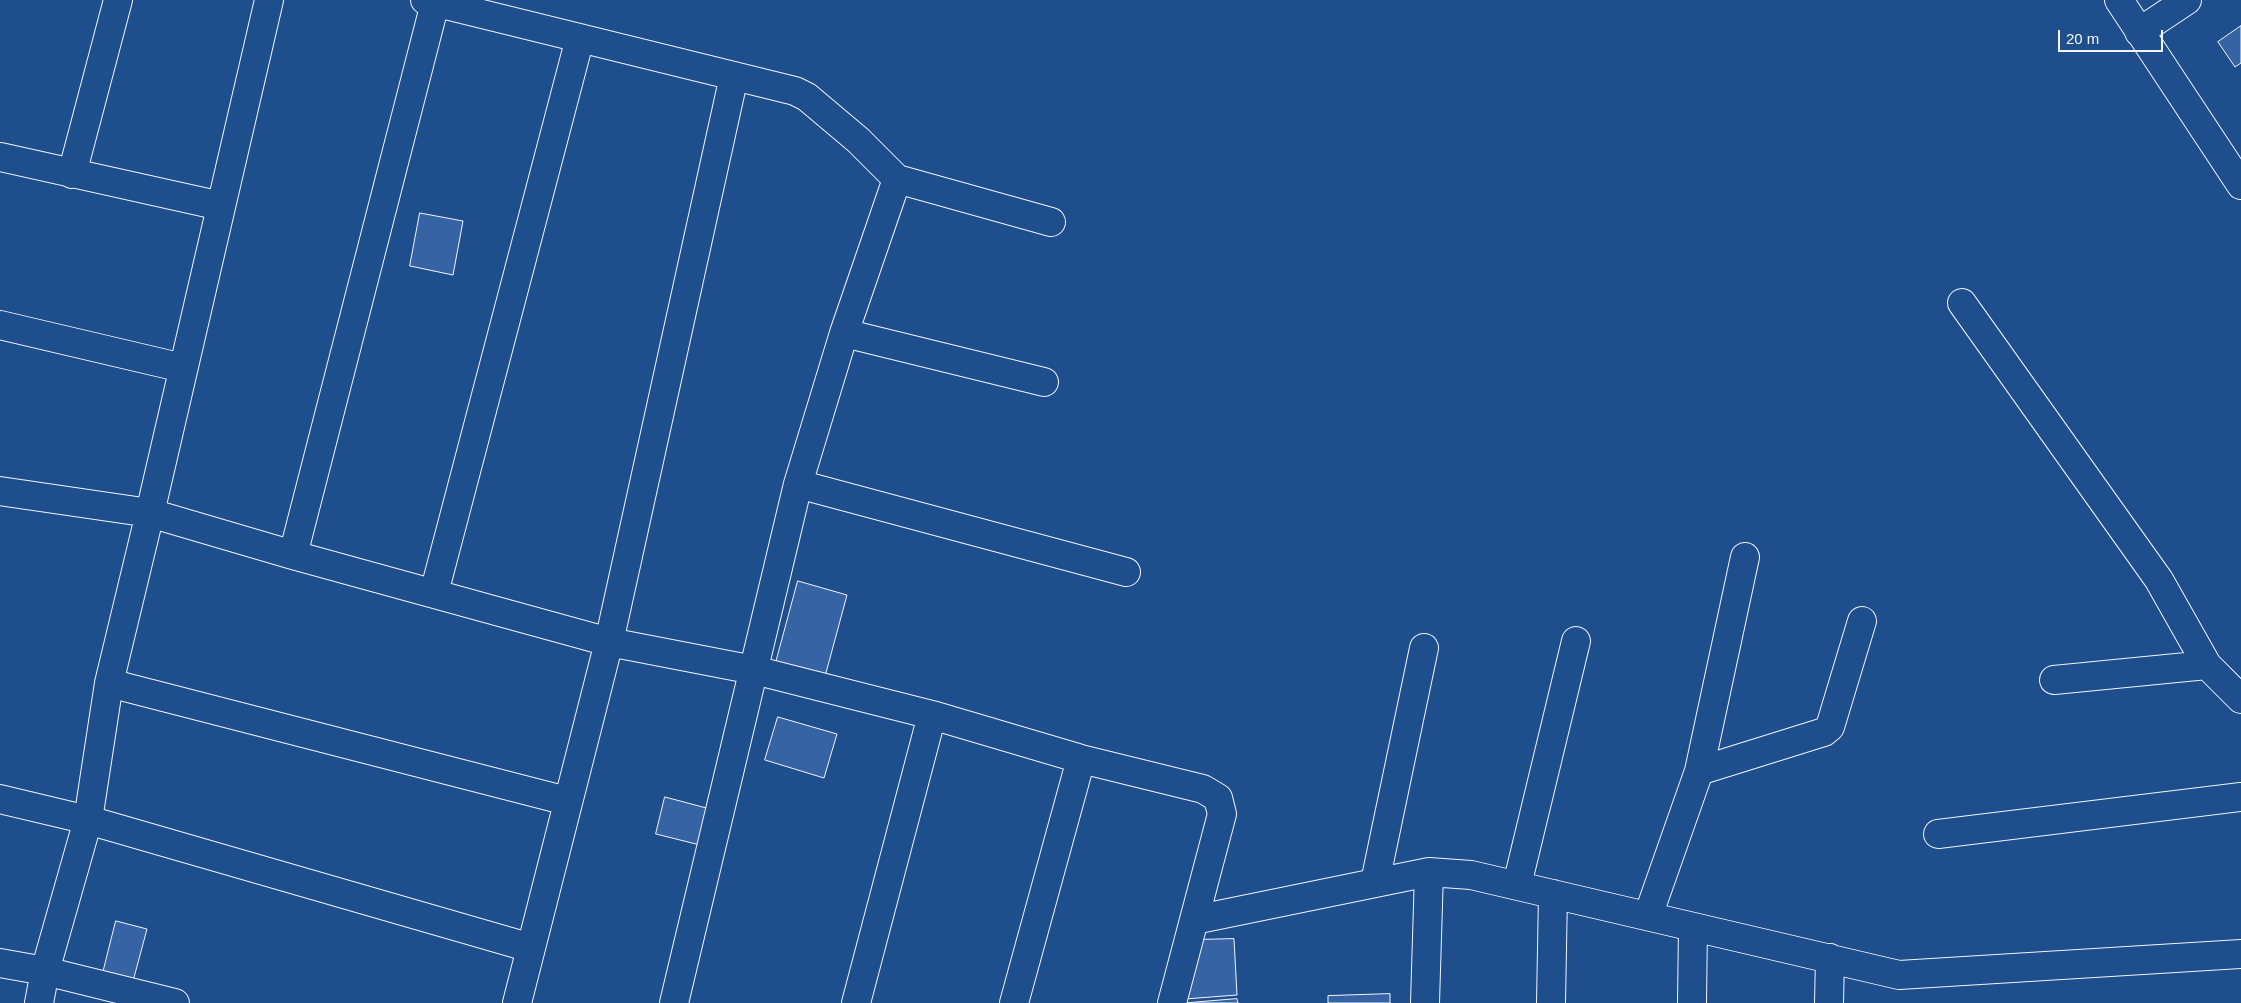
<!DOCTYPE html>
<html>
<head>
<meta charset="utf-8">
<style>
  body { margin:0 }
  #map { position:relative; width:2241px; height:1003px; overflow:hidden; background:#1f4e8c; font-family:Helvetica,sans-serif }
  canvas { display:block }
  .scale { position:absolute; left:2058px; top:30px; width:105px; height:22px; box-sizing:border-box; border:2px solid #f2f6ff; border-top:0; padding-left:6px; font-size:15px; line-height:18px; white-space:nowrap; color:#f2f6ff; -webkit-text-stroke:4px #1f4e8c; paint-order:stroke }
</style>
</head>
<body>
<div id="map">
<canvas width="2241" height="1003"></canvas>
<div class="scale">20 m</div>
</div>
<script>
const ctx = document.querySelector('canvas').getContext('2d');
ctx.lineJoin = 'round';
function paint(path, color) {
  ctx.fillStyle = color;
  ctx.fill(path, 'evenodd');
}
function stroke(path, color, width, dash) {
  ctx.strokeStyle = color;
  ctx.lineWidth = width;
  ctx.lineCap = dash ? 'butt' : 'round';
  ctx.setLineDash(dash || []);
  ctx.stroke(path);
}
const building = new Path2D(`
  M2241,26V63L2235,67L2218,42Z
  M420,213L463,221L453,275L410,266Z
  M798,581L847,595L823,684L774,670Z
  M778,717L837,734L824,778L765,760Z
  M665,797L714,810L704,846L656,834Z
  M116,921L147,929L132,985L102,977Z
  M1234,939L1237,995L1185,999L1193,940Z
  M1390,994V1003H1328V996Z
  M1237,999L1238,1003H1184Z`);
paint(building, '#3563a3');
stroke(building, '#f2f6ff', 1);
const minor = new Path2D(`
  M269,0L150,513L293,555L609,642L754,670L932,715L1081,759L1203,789L1218,798L1222,814L1172,1003
  M425,0L795,91L807,97L858,140L897,179L1051,222
  M2119,0L2241,185
  M2139,32L2187,0
  M0,157L221,206
  M72,174L118,0
  M1962,303L2159,580L2207,665L2241,699
  M0,325L183,368
  M844,333L1044,382
  M798,484L1126,572
  M0,491L150,513L109,683L88,820L45,971L39,1003
  M293,555L435,3
  M434,593L580,38
  M2054,680L2207,665
  M109,683L567,801
  M1699,771L1824,732L1830,727L1862,621
  M0,799L88,820L531,948
  M1938,834L2241,797
  M1375,882L1424,648
  M1517,885L1576,641
  M1648,916L1699,771L1745,557
  M1194,920L1429,872L1471,875L1899,975L2241,954
  M0,963L45,971L175,1003
  M517,1003L609,642L734,76
  M674,1003L798,484L844,333L897,179
  M856,1003L932,715
  M1014,1003L1081,759
  M1425,1003L1429,872
  M1551,1003L1553,894
  M1692,1003L1693,927
  M1829,1003L1830,958`);
stroke(minor, '#f2f6ff', 30);
stroke(minor, '#1f4e8c', 28);
</script>
</body>
</html>
